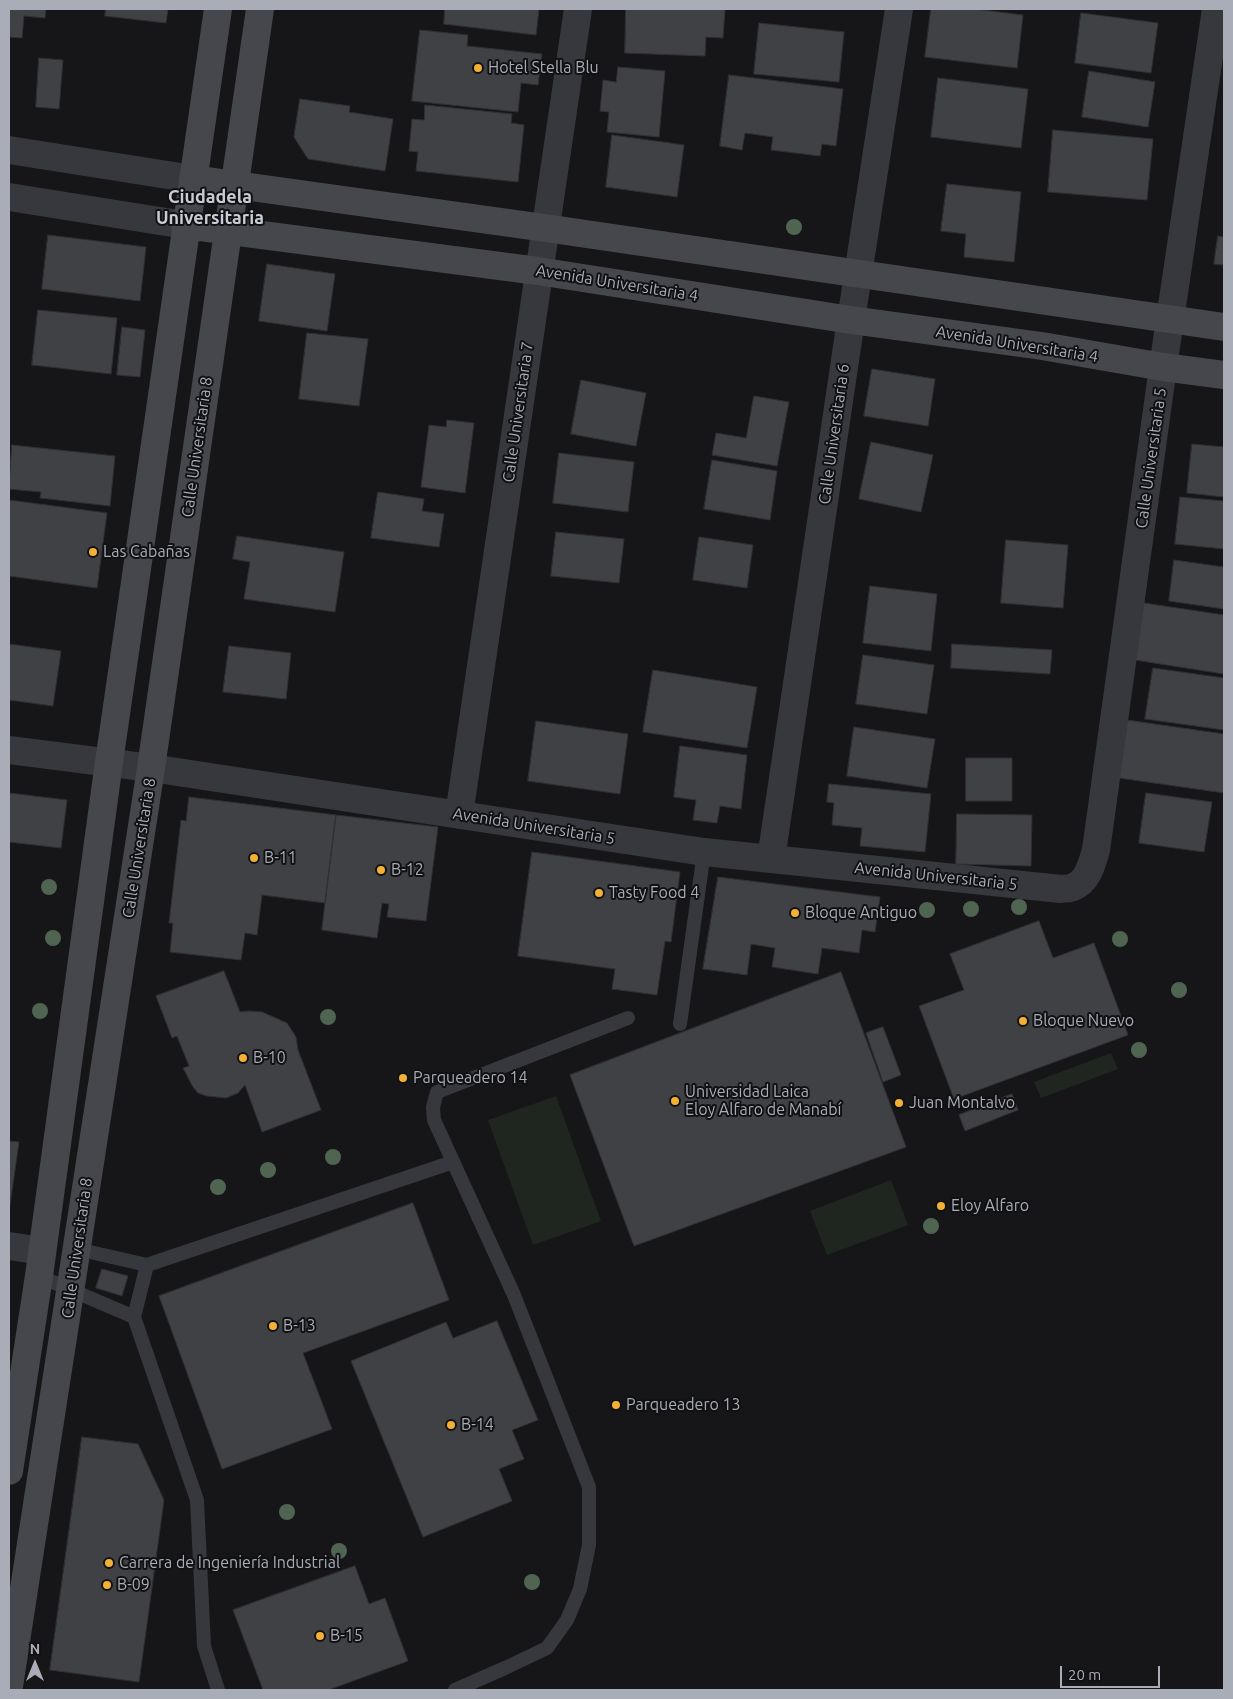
<!DOCTYPE html>
<html>
<head>
<meta charset="utf-8">
<style>
  body { margin:0 }
  #map { position:relative; width:1233px; height:1699px; overflow:hidden; background:#161618; font-family:Ubuntu,sans-serif }
  canvas { display:block }
  .frame { position:absolute; inset:0; border:10px solid #a8adb8; pointer-events:none }
  .north { position:absolute; left:10px; top:1639px; width:50px; height:50px; -webkit-text-stroke:4px #111113; paint-order:stroke; rotate:0deg; font-size:14px; font-weight:700; line-height:20px; text-align:center; color:#a8adb8 }
  .north::after { content:''; display:block; margin:auto; width:18px; height:22px; background:#a8adb8; clip-path:polygon(50% 0,100% 100%,50% 72%,0 100%) }
  .scale { position:absolute; left:1060px; top:1666px; width:100px; height:22px; box-sizing:border-box; border:2px solid #a8adb8; border-top:0; padding-left:6px; font-size:15px; line-height:18px; white-space:nowrap; color:#a8adb8; -webkit-text-stroke:4px #111113; paint-order:stroke }
</style>
</head>
<body>
<div id="map">
<canvas width="1233" height="1699"></canvas>
<div class="frame"></div>
<div class="north">N</div>
<div class="scale">20 m</div>
</div>
<script>
const ctx = document.querySelector('canvas').getContext('2d');
ctx.lineJoin = 'round';
function paint(path, color) {
  ctx.fillStyle = color;
  ctx.fill(path, 'evenodd');
}
function stroke(path, color, width, dash) {
  ctx.strokeStyle = color;
  ctx.lineWidth = width;
  ctx.lineCap = dash ? 'butt' : 'round';
  ctx.setLineDash(dash || []);
  ctx.stroke(path);
}
function drawText(font, color, halo, rows, align = 'center') {
  ctx.font = font + ' Ubuntu,sans-serif';
  ctx.lineWidth = 4;
  ctx.setLineDash([]);
  ctx.textBaseline = 'middle';
  ctx.strokeStyle = halo;
  ctx.fillStyle = color;
  for (const [text, x, y, turn = 0] of rows) {
    ctx.save();
    ctx.translate(x, y);
    ctx.rotate((+turn || 0) * Math.PI / 180);
    ctx.textAlign = isNaN(turn) ? turn : align;
    if (halo) ctx.strokeText(text, 0, 0);
    ctx.fillText(text, 0, 0);
    ctx.restore();
  }
}
paint(new Path2D(`
  M1111,1053L1118,1069L1041,1098L1034,1082Z
  M556,1096L601,1221L533,1245L488,1120Z
  M891,1180L908,1225L827,1255L810,1211Z`), '#1e261f');
const building = new Path2D(`
  M9,9H46L45,18L24,16L22,38L9,37Z
  M106,9H168L166,23L105,16Z
  M445,9H539L536,35L444,24Z
  M626,9H725L723,38L706,37L705,56L625,53Z
  M931,9H975L1023,15L1017,68L925,57Z
  M1081,13L1158,23L1151,73L1075,63Z
  M759,23L844,32L839,82L754,74Z
  M420,30L468,35L467,46L542,54L538,85L521,83L518,112L412,101Z
  M39,58L63,60L59,109L36,107Z
  M618,67L665,71L659,137L607,132L609,112L600,111L603,80L616,82Z
  M1089,71L1155,82L1148,127L1082,117Z
  M729,75L843,89L836,146L822,144L820,156L771,150L773,137L745,133L742,150L720,146Z
  M938,78L1028,89L1021,148L931,137Z
  M300,99L350,106L349,112L393,119L385,171L308,159L294,137Z
  M425,105L512,114L511,123L524,125L518,182L416,171L418,152L409,151L412,119L424,120Z
  M1053,130L1153,139L1147,200L1048,192Z
  M612,135L684,145L677,197L606,187Z
  M947,184L1021,192L1014,262L964,257L966,234L941,231Z
  M48,235L146,247L140,301L42,289Z
  M1218,236L1224,237V265L1214,264Z
  M267,264L335,274L327,331L259,321Z
  M38,310L117,318L111,374L32,365Z
  M122,327L145,330L140,377L117,375Z
  M307,333L368,339L359,406L299,399Z
  M872,369L935,379L928,426L864,416Z
  M581,380L646,393L636,446L571,434Z
  M754,396L789,402L777,466L712,455L716,433L746,438Z
  M447,420L474,423L465,493L421,487L429,425L446,427Z
  M871,442L933,455L921,512L859,499Z
  M1192,444L1224,447V497L1187,493Z
  M12,445L115,456L110,506L40,498L41,492L9,489Z
  M559,453L634,462L628,512L553,503Z
  M712,460L777,471L770,520L704,509Z
  M378,492L424,499L422,511L444,514L439,547L371,538Z
  M1180,497L1224,501V549L1175,544Z
  M9,500L107,513L97,588L9,576Z
  M556,532L624,539L619,583L551,576Z
  M237,536L344,552L335,612L244,599L250,562L233,559Z
  M699,537L753,545L747,588L693,580Z
  M1006,540L1068,545L1063,608L1001,603Z
  M1174,560L1224,567V609L1169,601Z
  M870,586L937,594L931,651L863,643Z
  M1144,603L1224,615V674L1135,660Z
  M9,644L61,651L53,706L9,700Z
  M952,644L1052,650L1050,674L951,668Z
  M229,646L291,653L286,699L223,692Z
  M863,655L934,665L927,714L856,704Z
  M1153,668L1224,678V730L1145,719Z
  M653,670L757,687L747,748L643,732Z
  M1127,720L1224,734V793L1119,778Z
  M536,721L628,734L620,794L528,781Z
  M854,727L935,739L927,788L847,776Z
  M680,746L747,755L741,809L720,806L717,823L693,820L696,800L674,797Z
  M966,758H1012V801H966Z
  M829,784L931,794L925,852L860,846L862,828L832,825L834,803L827,802Z
  M9,793L67,800L61,848L9,842Z
  M1146,793L1212,802L1204,852L1139,843Z
  M189,797L336,815L325,903L262,895L257,935L245,933L241,960L170,952L173,923H169L181,820L186,821Z
  M957,814L1032,815L1031,866L956,864Z
  M336,815L438,827L426,921L387,917L389,904L382,903L377,938L322,930Z
  M532,852L680,872L671,942L665,941L657,995L612,989L615,969L518,956Z
  M718,877L880,897L875,932L862,930L859,953L822,948L818,974L772,967L775,948L751,944L747,975L703,969Z
  M1039,921L1053,958L1094,943L1128,1035L954,1099L919,1006L964,990L950,954Z
  M224,971L240,1012L248,1011L262,1012L287,1023L296,1037L298,1050L321,1110L262,1132L245,1085L238,1093L226,1098L207,1096L198,1093L193,1087L183,1068L189,1066L177,1036L172,1038L156,996Z
  M841,972L906,1147L634,1246L570,1075Z
  M883,1027L901,1075L883,1082L866,1033Z
  M1012,1094L1018,1110L965,1131L959,1115Z
  M9,1141L19,1142L9,1212Z
  M413,1203L449,1300L303,1353L332,1429L222,1469L159,1296Z
  M102,1269L128,1276L122,1296L96,1288Z
  M497,1321L538,1420L512,1430L524,1459L499,1469L512,1501L423,1537L351,1361L446,1322L453,1338Z
  M82,1437L138,1444L164,1500L139,1682L50,1670Z
  M355,1566L369,1604L385,1598L408,1661L328,1690H263L233,1610Z`);
paint(building, '#404145');
stroke(building, '#303034', 1);
stroke(new Path2D(`
  M680,1024L704,852
  M77,1249L147,1265L453,1162
  M147,1265L134,1317L197,1500L204,1646L218,1690
  M39,1276L134,1317
  M455,1690L505,1668L547,1648L567,1620L580,1589L589,1545V1487L514,1295L434,1120L433,1107L437,1092L628,1018`), '#37383d', 14);
stroke(new Path2D(`
  M9,150L193,179
  M9,197L185,225
  M9,750L151,768L704,852L1061,889C1064,888 1070,889 1073,887C1088,882 1092,863 1096,850L1163,367L1216,9
  M459,815L578,9
  M771,859L851,320L899,9
  M9,1246L42,1251`), '#37383d', 28);
stroke(new Path2D(`
  M193,179L545,228L1224,327
  M185,225L538,271L851,320L1042,346L1163,367L1224,375
  M9,1471L39,1276L109,762L218,9
  M9,1686L151,768L260,9`), '#45474d', 28);
ctx.fillStyle = '#506452';
for (const [x, y] of [
  [794,227],
  [49,887],
  [1019,907],
  [971,909],
  [927,910],
  [53,938],
  [1120,939],
  [1179,990],
  [40,1011],
  [328,1017],
  [1139,1050],
  [333,1157],
  [268,1170],
  [218,1187],
  [931,1226],
  [287,1512],
  [339,1551],
  [532,1582]
]) {
  ctx.beginPath();
  ctx.arc(x, y, 8, 0, 2 * Math.PI);
  ctx.fill();
}
for (const [x, y, r, color] of [
  [478,68,5,"#f2b134"],
  [93,552,5,"#f2b134"],
  [254,858,5,"#f2b134"],
  [381,870,5,"#f2b134"],
  [599,893,5,"#f2b134"],
  [795,913,5,"#f2b134"],
  [1023,1021,5,"#f2b134"],
  [243,1058,5,"#f2b134"],
  [403,1078,5,"#f2b134"],
  [675,1101,5,"#f2b134"],
  [899,1103,5,"#f2b134"],
  [941,1206,5,"#f2b134"],
  [273,1326,5,"#f2b134"],
  [616,1405,5,"#f2b134"],
  [451,1425,5,"#f2b134"],
  [109,1563,5,"#f2b134"],
  [107,1585,5,"#f2b134"],
  [320,1636,5,"#f2b134"]
]) {
  const dot = new Path2D();
  dot.arc(x, y, r, 0, 2 * Math.PI);
  ctx.fillStyle = color;
  ctx.fill(dot);
  stroke(dot, '#111113', 2);
}
drawText('16px', '#a8adb8', '#111113', [
  ["Hotel Stella Blu",488,68],
  ["Las Cabañas",103,552],
  ["B-11",264,858],
  ["B-12",391,870],
  ["Tasty Food 4",609,893],
  ["Bloque Antiguo",805,913],
  ["Bloque Nuevo",1033,1021],
  ["B-10",253,1058],
  ["Parqueadero 14",413,1078],
  ["Universidad Laica",685,1092],
  ["Eloy Alfaro de Manabí",685,1110],
  ["Juan Montalvo",909,1103],
  ["Eloy Alfaro",951,1206],
  ["B-13",283,1326],
  ["Parqueadero 13",626,1405],
  ["B-14",461,1425],
  ["Carrera de Ingeniería Industrial",119,1563],
  ["B-09",117,1585],
  ["B-15",330,1636]
], 'left');
drawText('16px', '#a8adb8', '#111113', [
  ["Avenida Universitaria 4",617,283,9],
  ["Avenida Universitaria 4",1017,344,9],
  ["Calle Universitaria 7",518,412,-82],
  ["Calle Universitaria 6",834,434,-82],
  ["Calle Universitaria 8",197,447,-82],
  ["Calle Universitaria 5",1151,458,-82],
  ["Avenida Universitaria 5",534,826,9],
  ["Calle Universitaria 8",139,848,-81],
  ["Avenida Universitaria 5",936,876,6],
  ["Calle Universitaria 8",77,1248,-82]
]);
drawText('bold 18px', '#c9ccd4', '#111113', [
  ["Ciudadela",210,197],
  ["Universitaria",210,218]
]);
</script>
</body>
</html>
